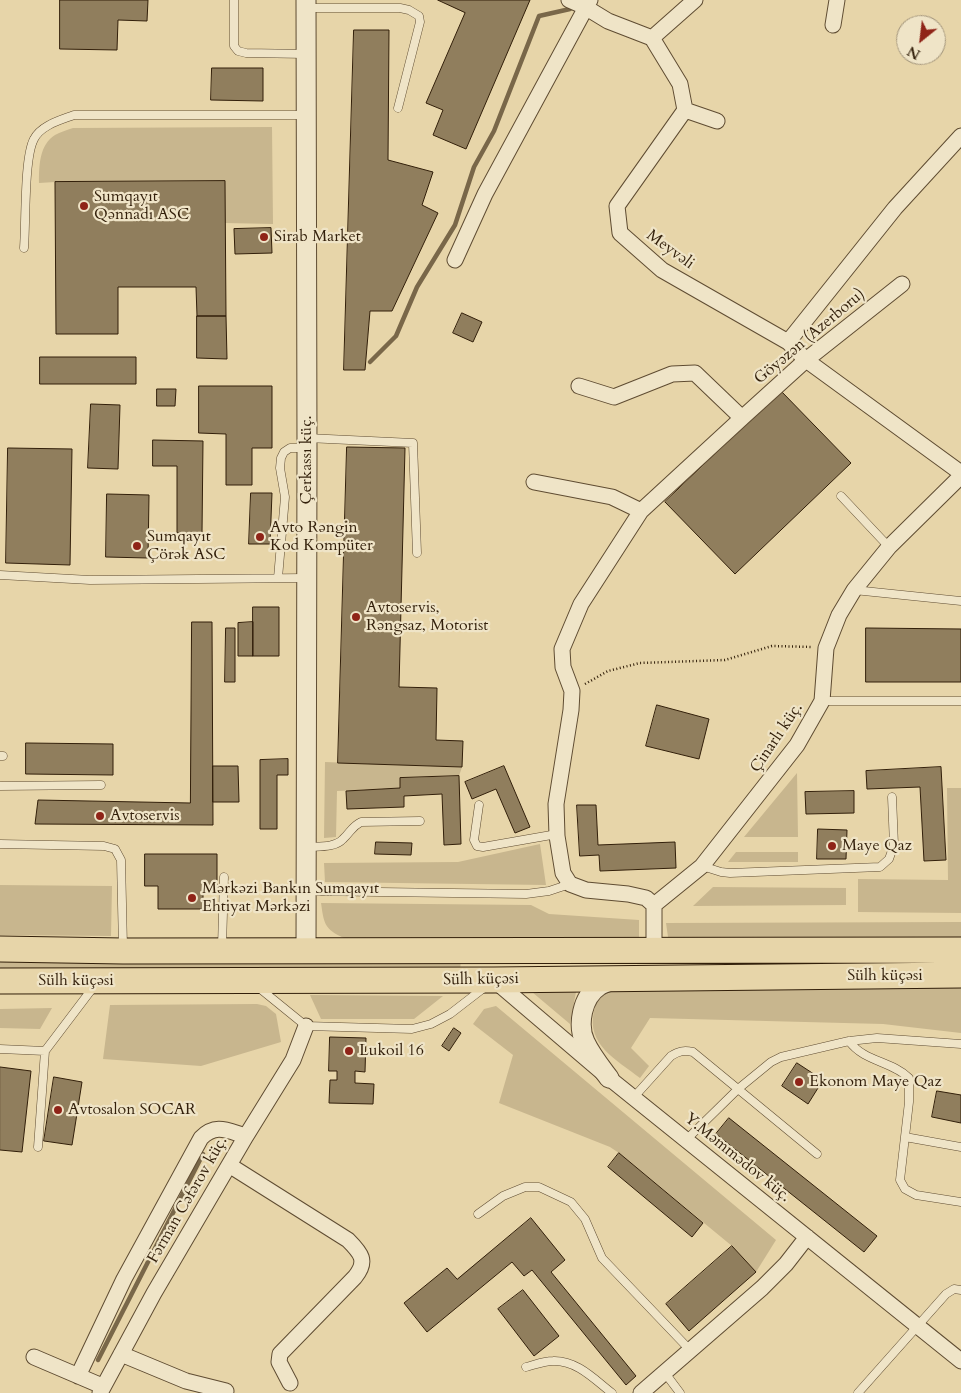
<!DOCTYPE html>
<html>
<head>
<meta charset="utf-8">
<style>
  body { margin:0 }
  #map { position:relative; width:961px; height:1393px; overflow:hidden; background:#e7d5a9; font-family:Cardo,serif }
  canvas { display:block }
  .north { position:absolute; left:896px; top:15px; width:50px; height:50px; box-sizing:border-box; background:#efe4c7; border:1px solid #a3957b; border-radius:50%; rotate:209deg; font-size:14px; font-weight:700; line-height:20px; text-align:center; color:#321f0a }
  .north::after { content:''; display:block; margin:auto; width:18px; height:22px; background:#8f2418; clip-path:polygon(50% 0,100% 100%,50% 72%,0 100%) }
</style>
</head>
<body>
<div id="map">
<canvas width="961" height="1393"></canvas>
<div class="north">N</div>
</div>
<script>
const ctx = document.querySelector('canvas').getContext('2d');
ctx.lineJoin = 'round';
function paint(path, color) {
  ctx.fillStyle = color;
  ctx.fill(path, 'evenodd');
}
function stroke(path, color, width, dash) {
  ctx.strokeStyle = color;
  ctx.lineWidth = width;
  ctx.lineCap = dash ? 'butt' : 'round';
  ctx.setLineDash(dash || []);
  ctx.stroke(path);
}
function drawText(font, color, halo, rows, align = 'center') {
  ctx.font = font + ' Cardo,serif';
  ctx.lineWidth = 4.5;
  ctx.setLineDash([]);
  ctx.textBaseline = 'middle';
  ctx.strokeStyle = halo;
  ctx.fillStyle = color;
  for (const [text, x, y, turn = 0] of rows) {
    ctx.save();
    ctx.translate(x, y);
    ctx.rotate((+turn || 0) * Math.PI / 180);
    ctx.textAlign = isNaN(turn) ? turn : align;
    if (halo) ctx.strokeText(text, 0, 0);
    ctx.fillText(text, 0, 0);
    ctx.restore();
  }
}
paint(new Path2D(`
  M272,127L273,224L225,223L55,182L39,183C39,167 39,145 55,135C60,132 67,130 73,128Z
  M325,762L462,767L459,776L400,778V788L337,791L336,837L324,838Z
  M797,773L798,837H744Z
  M947,788H961V913L858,912V879L948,880Z
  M540,844L546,885L325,882L324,863L458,862Z
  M736,852H798V862H728Z
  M0,885L112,886L111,936L0,935Z
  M713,887L846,888V905L693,906Z
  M321,903L531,905L549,914L639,920V937L344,938C324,929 324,923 321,903Z
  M961,922V938L668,937L666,923Z
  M0,961H461L460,970H0Z
  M961,987V1033L883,1024L650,1018L631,1048L649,1066L640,1078C617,1060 586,1045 594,1011C596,1001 601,996 611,991Z
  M532,992H576L570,1024Z
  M310,995L443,996L414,1019H321Z
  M257,1004L266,1006L276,1014L281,1042L201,1066L103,1059L110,1005Z
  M496,1006L776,1240L756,1272L732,1246L619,1153L610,1147L499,1103L513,1055L473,1024L484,1009Z
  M52,1008L40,1029L0,1028V1009Z`), '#c8b68e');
stroke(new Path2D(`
  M370,362L396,336L417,287L455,225L474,167L494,131L539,16L570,9
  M98,1360L203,1154`), '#796749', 4.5);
const building = new Path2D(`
  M60,0H148L147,21L118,20L117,50L60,49Z
  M438,0H530L466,149L433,135L443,110L426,103L465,13Z
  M354,30H389L388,160L433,172L422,205L438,213L392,311H370L365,370H344Z
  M212,68H263V101L211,100Z
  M225,181L226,316H197L196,287H118V334H56L55,182Z
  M271,228L272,253L235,254L234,229Z
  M462,313L482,322L473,342L453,333Z
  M197,316H226L227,359L197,358Z
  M40,357H136V384H40Z
  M199,386H272V448H252V485H226V434L199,433Z
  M157,389H176L175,406H157Z
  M781,391L851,463L735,574L665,502Z
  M91,404L120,405L118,469L88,468Z
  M153,440L203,441L202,533H177V466H153Z
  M347,447L405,448L399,687L437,688L436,740L463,741L462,767L338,763Z
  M8,448L72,449L70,565L6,563Z
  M251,493H272L270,544H249Z
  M107,494L149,495L148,558L106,557Z
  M253,607H279V656H253Z
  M192,622H212L213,825L35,824L38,800L190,803Z
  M253,622V656H238V623Z
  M226,628H235V682H225Z
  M866,628L961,629V682H866Z
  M657,705L709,719L699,759L646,746Z
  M26,743L113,744V775L26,774Z
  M288,759V775H277V829H260V760Z
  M213,766H238L239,802H213Z
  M504,766L530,827L515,833L496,789L472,799L465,782Z
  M941,767L946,860L924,861L920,787L867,789L866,771Z
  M459,776L461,844L444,845L442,794L404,796V807L347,809L346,791L400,788V778Z
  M854,791V813L806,814L805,792Z
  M577,805H596L598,845L675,842L676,868L600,871L599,855L580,856Z
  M818,829L847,830L846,859H817Z
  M376,842L412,843L411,855L375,854Z
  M145,854H217V887H203V909H158V886H145Z
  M454,1028L461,1033L449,1051L442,1046Z
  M330,1037L366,1038L365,1072L355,1071V1083L374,1084L373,1104L329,1103L330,1080H337V1071H329Z
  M797,1063L823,1080L808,1104L782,1086Z
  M0,1067L31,1071L22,1152L0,1150Z
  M54,1077L82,1082L72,1145L44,1141Z
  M937,1091L961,1095V1123L932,1117Z
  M729,1118L877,1236L864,1252L716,1134Z
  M619,1153L703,1223L692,1237L608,1167Z
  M531,1218L565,1260L551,1272L636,1376L626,1385L532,1270L524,1276L512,1262L427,1332L404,1303L447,1268L457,1279Z
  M732,1246L756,1272L689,1331L666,1304Z
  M523,1290L559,1336L534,1356L498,1309Z`);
paint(building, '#907e5d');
stroke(building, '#321f0a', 1);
const service = new Path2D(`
  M234,0V46L238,51L246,53L306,54
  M307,8H400L409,10L419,16L420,22L398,108
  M24,248C26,223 24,157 34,139C41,125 61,120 74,115H306
  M307,438L413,443L417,553
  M841,496L889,547
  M0,575L90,580L307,578
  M278,578L285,497L280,468L281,458L284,452L290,448H307
  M854,590L961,601
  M822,701H961
  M0,756H3
  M0,786L101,785
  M479,805L474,840L477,846L483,847L557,834
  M0,844L104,846L115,849L121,860L123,947
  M307,847C318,846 335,848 343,839C351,832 351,827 361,822L420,821
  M702,866L721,872L730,873L880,867L889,859L894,845L892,797
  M306,891L526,894L549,891L570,884
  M222,947L224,877
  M258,987L306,1026L412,1029L431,1024L450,1014L485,987
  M849,1041C864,1062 892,1061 909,1078V1102L900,1180L905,1189L916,1195L961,1202
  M0,1049L45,1051L95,985
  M634,1097L671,1056C679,1051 684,1050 693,1052L817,1154
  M905,1137L961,1147
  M686,1140L738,1089L771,1062L781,1057L849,1041L877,1038L961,1044
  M38,1147L45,1051
  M478,1214L503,1196L525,1187H539L571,1202L585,1219L602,1258L690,1350
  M526,1367C534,1365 544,1361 553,1361C577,1360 595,1380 612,1393
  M665,1373L680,1393
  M858,1393L946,1294L954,1289L961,1290`);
const minor = new Path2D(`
  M569,0L585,7L608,21L652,38L680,84L685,110L617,206L620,233L662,270L788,342L806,360L961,473
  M833,25L837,0
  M652,38L695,0
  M685,110L717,121
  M455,260L485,194L590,0
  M788,342L895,208L961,136
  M579,386L614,397L672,374L695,373L742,418L806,360L902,284
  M534,482L612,497L641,511L742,418
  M641,511L581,604L562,649L563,667L572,691L571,710L556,804L557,836L563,873L570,884L586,890L628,894L646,898L654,905V950
  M654,905L702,866L797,745L822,701L826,648L839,615L854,590L889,547L961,476
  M494,980L609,1078L961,1361
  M229,1165L348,1240C361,1253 368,1261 355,1277L280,1354L279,1362L290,1383
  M121,1354L186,1381L226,1391
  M34,1357L102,1386
  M78,1376L124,1279L201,1138C216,1123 228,1131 246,1136
  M100,1393L154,1293L246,1136L293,1060L306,1026
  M641,1393L762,1288L786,1264L807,1237`);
const tertiary = new Path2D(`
  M306,951L307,448L306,0
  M609,1078C600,1066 591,1055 585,1042C577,1025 582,997 599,986C603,983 609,982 613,980`);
const trunk = new Path2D(`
  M0,949L123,951L961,950
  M0,981L494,980L961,975`);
stroke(service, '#5f4c32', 9);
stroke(minor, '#5f4c32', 17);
stroke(tertiary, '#5f4c32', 21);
stroke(trunk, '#321f0a', 27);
stroke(new Path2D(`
  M585,684L608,671L640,663L725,660L772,646L812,647`), '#321f0a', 2.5, [1, 2.5]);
stroke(service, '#efe4c7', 8);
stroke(minor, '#efe4c7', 15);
stroke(tertiary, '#efe4c7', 19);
stroke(trunk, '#e7d5a9', 25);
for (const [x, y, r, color] of [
  [84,206,5,"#8f2418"],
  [264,237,5,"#8f2418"],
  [260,537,5,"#8f2418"],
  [137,546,5,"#8f2418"],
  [356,617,5,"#8f2418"],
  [100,816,5,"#8f2418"],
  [832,846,5,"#8f2418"],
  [192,898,5,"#8f2418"],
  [349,1051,5,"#8f2418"],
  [799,1082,5,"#8f2418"],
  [58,1110,5,"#8f2418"]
]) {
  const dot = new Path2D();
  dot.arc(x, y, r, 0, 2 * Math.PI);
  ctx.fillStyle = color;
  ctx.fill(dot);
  stroke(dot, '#efe4c7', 2);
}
drawText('16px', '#321f0a', '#efe4c7', [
  ["Sumqayıt",94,197],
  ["Qənnadı ASC",94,215],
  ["Sirab Market",274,237],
  ["Avto Rəngin",270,528],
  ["Kod Kompüter",270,546],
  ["Sumqayıt",147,537],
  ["Çörək ASC",147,555],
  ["Avtoservis,",366,608],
  ["Rəngsaz, Motorist",366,626],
  ["Avtoservis",110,816],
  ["Maye Qaz",842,846],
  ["Mərkəzi Bankın Sumqayıt",202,889],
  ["Ehtiyat Mərkəzi",202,907],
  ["Lukoil 16",359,1051],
  ["Ekonom Maye Qaz",809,1082],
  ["Avtosalon SOCAR",68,1110]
], 'left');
drawText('16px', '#321f0a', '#efe4c7', [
  ["Meyvəli",670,250,36],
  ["Göyəzən (Azerboru)",810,337,-40],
  ["Çerkassı küç.",307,460,-90],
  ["Çinarlı küç.",777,738,-56],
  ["Sülh küçəsi",885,976],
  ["Sülh küçəsi",481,980,-1],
  ["Sülh küçəsi",76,981],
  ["Y.Məmmədov küç.",737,1158,39],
  ["Fərman Cəfərov küç.",188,1200,-60]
]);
</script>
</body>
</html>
